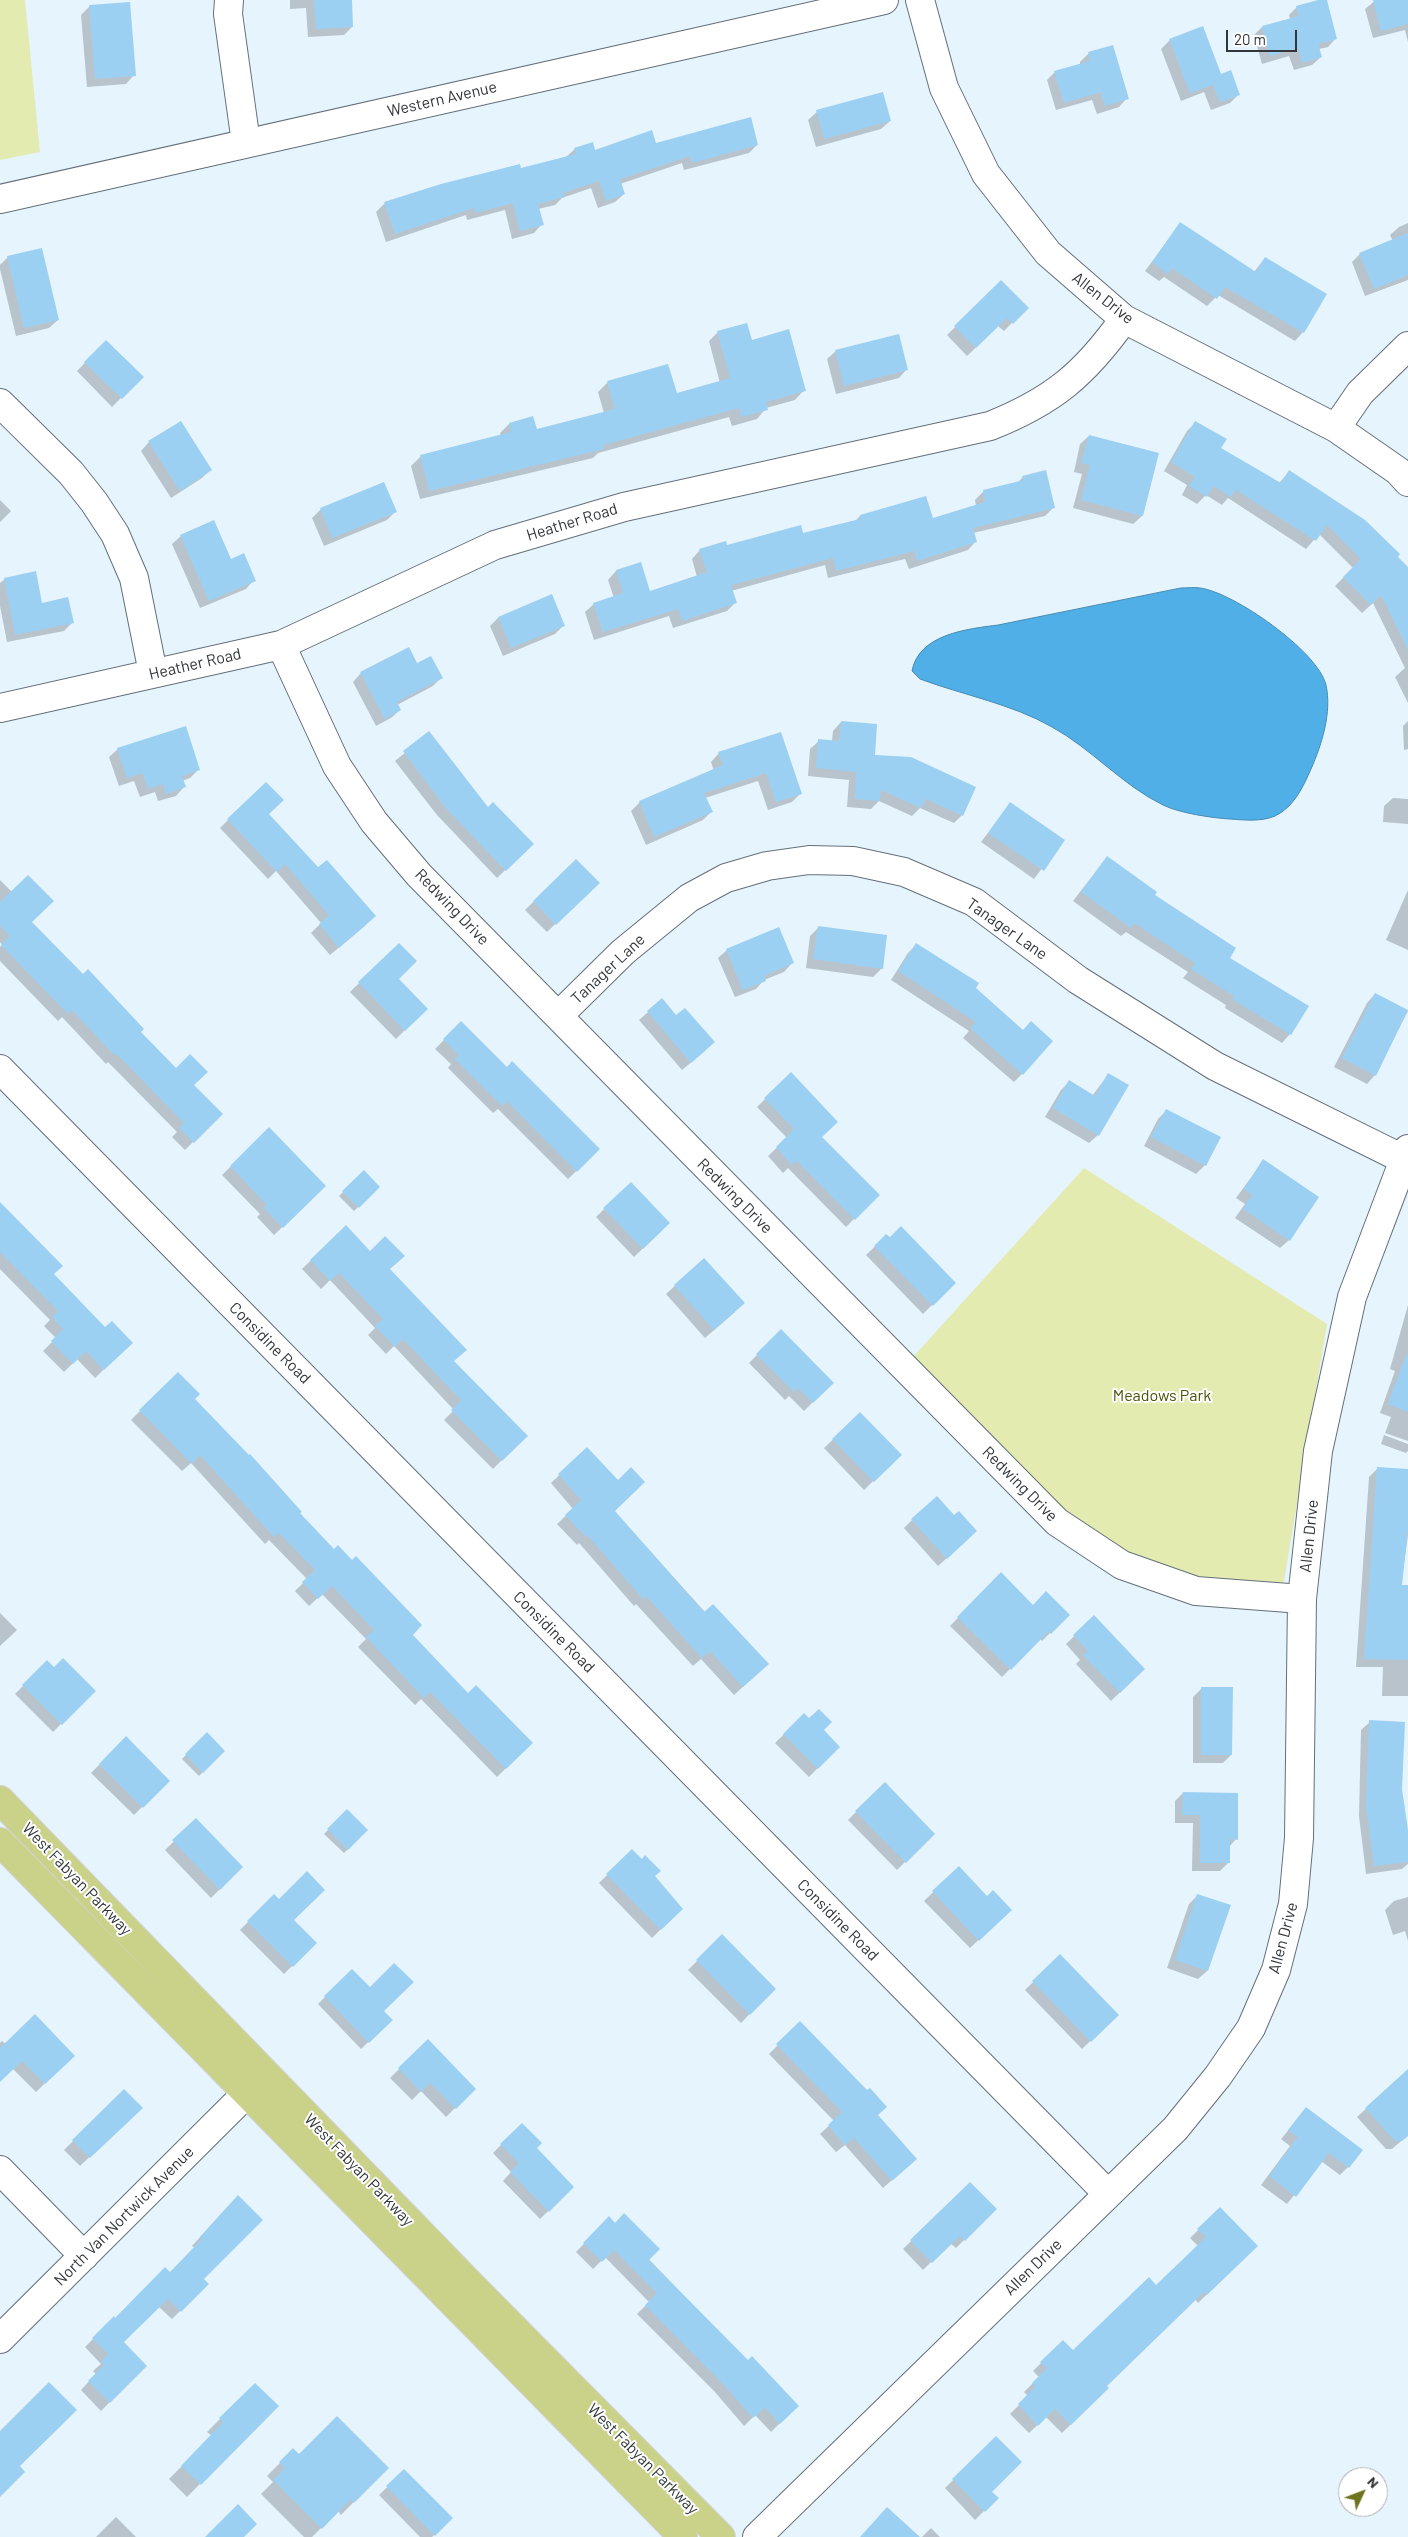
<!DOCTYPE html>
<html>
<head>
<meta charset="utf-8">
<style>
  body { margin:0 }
  #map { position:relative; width:1408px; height:2537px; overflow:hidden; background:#e6f4fe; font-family:Barlow,sans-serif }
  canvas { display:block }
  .north { position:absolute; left:1338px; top:2467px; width:50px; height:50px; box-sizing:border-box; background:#fff; border:1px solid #acafb0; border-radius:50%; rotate:47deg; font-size:14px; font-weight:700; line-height:20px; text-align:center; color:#303639 }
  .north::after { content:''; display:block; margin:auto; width:18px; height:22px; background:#6d741d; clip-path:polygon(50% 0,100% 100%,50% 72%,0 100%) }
  .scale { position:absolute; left:1226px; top:30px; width:71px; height:22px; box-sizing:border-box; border:2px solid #303639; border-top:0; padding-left:6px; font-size:15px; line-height:18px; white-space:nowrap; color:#303639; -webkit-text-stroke:4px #fff; paint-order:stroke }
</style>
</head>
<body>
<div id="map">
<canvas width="1408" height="2537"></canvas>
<div class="north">N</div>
<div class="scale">20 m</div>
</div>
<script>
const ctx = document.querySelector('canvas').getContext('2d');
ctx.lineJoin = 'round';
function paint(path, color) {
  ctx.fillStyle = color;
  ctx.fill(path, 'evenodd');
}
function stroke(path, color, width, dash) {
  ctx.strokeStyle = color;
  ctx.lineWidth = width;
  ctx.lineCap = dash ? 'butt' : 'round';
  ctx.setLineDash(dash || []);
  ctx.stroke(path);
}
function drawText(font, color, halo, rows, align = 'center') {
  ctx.font = font + ' Barlow,sans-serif';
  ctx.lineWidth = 4;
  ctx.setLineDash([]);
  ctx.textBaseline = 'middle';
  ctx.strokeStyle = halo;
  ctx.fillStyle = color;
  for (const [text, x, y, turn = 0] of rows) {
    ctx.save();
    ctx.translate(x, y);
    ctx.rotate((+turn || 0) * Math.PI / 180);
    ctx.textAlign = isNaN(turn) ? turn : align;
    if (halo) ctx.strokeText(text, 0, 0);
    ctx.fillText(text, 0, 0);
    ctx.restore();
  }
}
paint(new Path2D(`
  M0,0H25L40,152L0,160Z
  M1084,1168L1327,1324L1283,1587L1213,1581L1136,1556L1076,1522L913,1357Z`), '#e3ebb1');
const water = new Path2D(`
  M1181,588C1187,588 1194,587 1200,588C1233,592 1318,651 1326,685C1332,712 1322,744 1311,769C1303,787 1294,807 1275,816C1261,822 1244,820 1230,819C1212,818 1179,813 1163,805C1122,785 1092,749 1052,727C1012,704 963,695 920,679L912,671C919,634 967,629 998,625Z`);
paint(water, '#51afe7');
stroke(water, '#478bb3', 1);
paint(new Path2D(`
  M290,0H351L352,27L344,35L308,37L306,8L290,9Z
  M1326,0L1336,38L1328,47L1319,49L1321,57L1312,65L1294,70L1289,56L1262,64L1254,35L1262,27L1290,19L1289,15L1297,7Z
  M1408,0V42L1405,30L1373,38L1365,9L1376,0Z
  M90,6L134,75L126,84L87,87L81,15Z
  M1170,40L1220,75L1239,94L1230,103L1211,110L1204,92L1181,101L1161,49Z
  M1112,47L1127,98L1119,107L1097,114L1092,100L1056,110L1047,80L1055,72L1080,65V62L1088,54Z
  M817,112L890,121L881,129L816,147L808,120Z
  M656,144L757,145L749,153L684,170L682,163L620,184L624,194L615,202L598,208L591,188L562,198L555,205L538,209L542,224L534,233L512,239L505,210L467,220L466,215L386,242L376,212L384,204L441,185L521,170L566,157L575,149L595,151Z
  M1408,223V280L1365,296L1352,262L1360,254L1393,241L1390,235L1399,227Z
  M1180,224L1254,272L1265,258L1303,332L1295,341L1218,295L1207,306L1164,277L1159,281L1145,271Z
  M8,257L58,320L49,328L16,336L0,269V265Z
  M1001,282L1027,308L1004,331L998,326L967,356L947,335Z
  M718,332L751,341L804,390L795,400L766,408L757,419L732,426L729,417L598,453L593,458L420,499L411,466L421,456L501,436L500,433L509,424L536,431L604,413L598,392L608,382L676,395L720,383L709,341Z
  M106,341L142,377L112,407L77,371Z
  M836,351L907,369L899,378L836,394L827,359Z
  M1196,422L1219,449L1279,483L1289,472L1408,569V703L1395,677L1405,668L1373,603L1362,613L1335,586L1353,568L1319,534L1306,549L1228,498L1222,505L1206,495L1197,504L1182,495L1187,485L1164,471L1187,431Z
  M1089,436L1158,454L1142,516L1133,524L1073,508L1082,474L1074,472L1080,444Z
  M149,442L210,470L202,478L171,498L141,451Z
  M1023,477L1054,507L1045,516L973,533L976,541L968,550L909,569L905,559L828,578L825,565L731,591L735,603L727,611L673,628L669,616L594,640L585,612L594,604L614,598L608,580L616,571L640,564L649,592L697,577L692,559L700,550L803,534L855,521L860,516L932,520L976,506L975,500L983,492L1016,484Z
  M0,500L11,511L0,522Z
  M321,509L395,512L387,520L324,546L312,518Z
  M181,536L230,560L254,580L246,589L200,608L172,544Z
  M5,579L41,604L72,623L64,631L7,642L0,606V583Z
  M498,618L564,625L555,634L503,656L490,626Z
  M417,664L441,678L433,686L397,705L400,710L391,718L376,726L353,682L361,673Z
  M1408,721V749L1404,750L1403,726Z
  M841,722L874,756L962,815L954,823L920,808L912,816L879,801L871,809L847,807L849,780L808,776L810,749L819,741H832L833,731Z
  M429,733L488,809L532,844L497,878L437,815L395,761Z
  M780,733L800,794L792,802L768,810L758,781L705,798L711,812L703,820L646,845L631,811L640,802L714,771L711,762L719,753Z
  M118,749L198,770L190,778L182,781L184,787L176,796L158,801L155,792L140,797L134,781L119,786L109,757Z
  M1393,798L1408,799V824L1383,822L1384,806Z
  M1010,804L1063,840L1034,879L981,842Z
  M268,814L366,925L330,955L311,933L321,923L276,871L268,879L220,828L228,820Z
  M1107,857L1228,958L1290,1034L1282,1043L1225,1008L1226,1005L1183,978L1188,972L1126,932L1121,936L1073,901Z
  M576,860L598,883L547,932L525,910Z
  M0,880L12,892L31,922L221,1114L185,1150L172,1137L177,1132L108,1062L106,1064L62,1017L58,1021L0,961V947L2,945L0,942Z
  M1408,890V950L1386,940Z
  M819,927L882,968L873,977L806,968L810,936Z
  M399,944L397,979L426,1009L396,1039L350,992Z
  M916,945L974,989L1022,1074L1014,1082L963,1038L969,1031L891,980L908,953Z
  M727,950L792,963L784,972L764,980L756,989L735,997L718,958Z
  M1375,994L1408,1011L1375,1075L1367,1084L1334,1067L1367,1003Z
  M662,1000L705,1051L682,1070L639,1020Z
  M461,1023L507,1068L599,1149L568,1179L498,1109L493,1113L448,1068L451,1064L435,1049Z
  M791,1074L821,1137L878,1195L846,1227L788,1168L783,1173L768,1156L787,1138L757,1107Z
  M1108,1075L1098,1135L1089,1143L1045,1117L1061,1090L1069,1082L1092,1096Z
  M1167,1110L1205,1165L1196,1174L1144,1146L1158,1119Z
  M269,1129L325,1186L274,1235L257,1217L260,1214L222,1175Z
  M1263,1161L1289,1240L1280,1248L1235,1218L1245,1204L1236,1198Z
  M364,1172L378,1187L354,1211L339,1196Z
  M631,1183L669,1223L634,1257L596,1217Z
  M0,1217L105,1329L131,1343L95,1378L77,1359L64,1372L43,1351L56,1338L44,1326L50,1320L0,1269Z
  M345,1227L453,1362L526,1436L493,1469L444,1420L454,1410L394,1346L386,1354L368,1335L375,1328L330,1280L321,1289L302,1269Z
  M886,1236L954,1283L923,1314L866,1255Z
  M704,1259L735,1312L705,1338L666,1294Z
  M1408,1305V1441L1385,1433L1391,1417L1380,1413L1395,1371L1390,1369Z
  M781,1331L832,1383L804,1411L789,1396L785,1400L749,1363Z
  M178,1373L193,1399L468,1695L531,1743L497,1777L421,1699L415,1705L358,1647L366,1639L322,1594L309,1606L295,1591L307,1579L269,1540L265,1544L191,1463L182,1471L131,1420Z
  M860,1414L900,1455L864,1490L824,1448Z
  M1384,1435L1408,1444V1451L1406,1453L1381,1444Z
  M587,1449L618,1481L614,1511L759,1672L734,1695L701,1659L693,1666L636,1604L634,1606L579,1543L577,1545L557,1524L573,1509L551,1483Z
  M1378,1468L1408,1470V1535L1401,1586H1408V1696H1382L1383,1667H1356L1369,1477Z
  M912,1520L967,1540L938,1566L904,1528Z
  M1001,1574L1033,1606L1068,1615L1042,1641L1040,1639L1002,1677L950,1626Z
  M0,1613L17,1630L0,1646Z
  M1094,1617L1144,1669L1111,1701L1076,1664L1080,1660L1066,1644Z
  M47,1662L54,1668L94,1691L53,1732L15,1694Z
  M1202,1688L1231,1755L1223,1763H1193V1697Z
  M804,1715L838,1747L809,1777L775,1743Z
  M1370,1722L1401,1789L1408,1839V1864L1402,1869L1366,1874L1359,1816L1361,1730Z
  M207,1734L224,1751L199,1776L182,1759Z
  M126,1738L168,1781L134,1815L91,1773Z
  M884,1784L933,1834L897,1870L848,1820Z
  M1183,1793L1236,1839L1229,1847V1862L1220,1871H1192L1193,1823H1175V1801Z
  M347,1811L367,1830L344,1853L324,1834Z
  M196,1820L242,1867L211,1898L165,1850Z
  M632,1851L681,1909L652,1938L599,1883Z
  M959,1867L987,1898L1010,1910L970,1948L924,1901Z
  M1198,1895L1207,1971L1198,1979L1167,1968L1189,1904Z
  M274,1896L292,1920L315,1943L284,1974L240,1930Z
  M1408,1897V1941L1405,1931L1393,1935L1385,1910L1394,1901Z
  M722,1936L774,1989L741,2023L688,1970Z
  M1060,1956L1117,2015L1082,2049L1025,1990Z
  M352,1970L370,1989L383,2011L391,2020L361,2049L318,2004Z
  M800,2023L877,2115L907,2167L883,2188L845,2145L836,2152L820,2134L834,2121L769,2054Z
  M2,2041L6,2044L73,2056L36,2092L13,2069L0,2081V2043Z
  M428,2041L474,2089L446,2117L421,2091L412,2100L390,2078Z
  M1408,2071V2135L1392,2149H1386L1357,2117Z
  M124,2090L133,2116L80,2166L64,2150Z
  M1307,2108L1348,2167L1340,2175L1321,2161L1287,2204L1261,2185L1290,2146L1281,2139Z
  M522,2124L535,2148L573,2187L540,2219L503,2181L511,2172L493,2153Z
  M970,2184L995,2209L956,2248L950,2243L923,2270L903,2249Z
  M229,2205L203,2279L207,2284L172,2319L159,2307L122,2342L145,2366L101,2411L81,2390L96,2374L93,2371L101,2364L85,2347L114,2318L115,2320L170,2274L195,2248L192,2246Z
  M1220,2209L1256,2246L1198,2303L1195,2299L1106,2386L1108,2388L1062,2433L1046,2417L1029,2433L1010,2414L1028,2396L1024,2392L1039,2377L1033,2371L1041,2363L1073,2352L1156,2287L1198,2246L1190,2238Z
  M609,2218L748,2362L797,2406L771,2432L755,2415L744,2426L715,2392L637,2314L649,2302L605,2257L593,2269L576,2252Z
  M255,2384L277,2406L187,2497L169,2479L212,2436L207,2432Z
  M996,2438L990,2492L997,2498L975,2520L945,2488Z
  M293,2450L299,2456L387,2468L341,2515L338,2511L312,2537H304L261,2494L273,2482L267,2476Z
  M404,2471L451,2518L432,2537H420L379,2495Z
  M116,2517L136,2537H96Z
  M931,2528L940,2537H922Z`), '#0003');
paint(new Path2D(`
  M314,0H352L353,27L316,29Z
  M1318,0H1327L1337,39L1318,44L1322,57L1302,63L1298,48L1270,56L1262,26L1299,16L1296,6Z
  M1373,0H1408V24L1381,31Z
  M130,2L136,76L95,79L89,5Z
  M1203,26L1221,74L1231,70L1240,95L1220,102L1213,85L1190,93L1169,39Z
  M1113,45L1129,99L1105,106L1101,92L1064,103L1054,71L1090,61L1088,52Z
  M883,92L891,121L824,139L816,110Z
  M751,117L758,145L692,163L690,156L620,179L625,194L606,201L599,181L563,193L564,197L538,204L544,225L520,231L513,203L475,213L474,208L395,234L384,202L441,184L520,164L521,168L576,154L574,148L593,142L595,150L652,130L656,143Z
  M1180,222L1256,272L1265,257L1327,294L1304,333L1225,287L1217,299L1172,268L1168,274L1152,262Z
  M1408,233V275L1374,289L1359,253Z
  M42,248L59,320L24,328L7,256Z
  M1001,280L1029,308L1013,324L1007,318L976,348L954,326Z
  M747,323L752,340L789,329L806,391L766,402L768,410L741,417L739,408L603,445L604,449L429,491L420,455L511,432L509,423L533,416L537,429L615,409L607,381L668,364L677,393L730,378L717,331Z
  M899,334L908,370L844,386L835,350Z
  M106,340L144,377L122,399L84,362Z
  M181,421L212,470L180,491L148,441Z
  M1195,421L1227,439L1221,448L1281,483L1289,470L1365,520L1400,554L1398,557L1408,567V650L1381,595L1371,605L1343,577L1361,559L1327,525L1316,541L1236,490L1231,497L1213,486L1207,497L1189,486L1195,477L1171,462Z
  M1089,435L1159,453L1143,516L1081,500L1090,465L1081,463Z
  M1046,470L1055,508L973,528L977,542L917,561L914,551L836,571L833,558L731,585L737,603L682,621L678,609L603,632L593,603L623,593L616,570L641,562L650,591L707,572L699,549L726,541L727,545L801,525L803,533L860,519V515L926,496L933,518L985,502L983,490L1024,480L1022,476Z
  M384,482L397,512L332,538L320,508Z
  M214,520L231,559L244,553L256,581L209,601L180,535Z
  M36,571L42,603L68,597L74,623L15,635L4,578Z
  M552,594L565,626L511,648L498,617Z
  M409,647L417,663L431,656L443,678L397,702L401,710L385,719L360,672Z
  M841,721L877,724L875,755L911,757L976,787L963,816L926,799L921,808L881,790L880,801L855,799L856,772L816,768L818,739L839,741Z
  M186,726L200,770L182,776L186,787L166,794L163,784L148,789L143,773L127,778L117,748Z
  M429,731L488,807L493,802L534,844L506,871L445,807L403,751Z
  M781,732L802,794L776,802L766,773L704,793L713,812L654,837L639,801L723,765L718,752Z
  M266,782L284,800L269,814L318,867L327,860L376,916L339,948L319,924L329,915L285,864L277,872L227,819Z
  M1010,802L1065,840L1044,871L988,833Z
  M1107,856L1157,892L1155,895L1236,948L1230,958L1309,1006L1291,1035L1232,999L1234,996L1191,969L1195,963L1134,923L1131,928L1081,892Z
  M576,859L600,883L556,925L533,901Z
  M28,875L54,901L32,922L83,974L88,969L144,1029L141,1032L176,1068L190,1054L208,1072L194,1085L223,1114L194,1143L179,1128L184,1123L117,1054L115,1056L72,1010L68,1014L1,945L10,936L0,926V902Z
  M818,926L887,935L883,969L813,959Z
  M779,927L794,963L764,976L766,981L743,990L726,949Z
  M399,943L417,961L399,979L428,1009L405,1031L358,982Z
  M916,943L979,983L976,988L1023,1030L1031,1021L1053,1041L1023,1075L970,1028L976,1022L898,971Z
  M1375,993L1408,1010L1376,1076L1342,1058Z
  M662,998L676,1015L685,1008L715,1042L691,1063L647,1011Z
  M461,1021L507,1067L512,1061L600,1149L577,1172L507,1101L502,1106L455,1059L459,1055L443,1039Z
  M791,1072L838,1122L822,1137L880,1195L855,1220L797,1161L792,1165L776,1147L794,1129L764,1098Z
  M1108,1073L1129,1085L1099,1136L1053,1108L1069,1080L1095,1096Z
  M1166,1109L1221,1137L1206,1166L1151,1137Z
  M269,1127L326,1186L283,1228L264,1208L267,1205L230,1166Z
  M1263,1159L1319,1197L1290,1241L1243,1209L1252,1195L1244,1189Z
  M364,1170L380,1187L359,1208L342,1191Z
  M631,1182L670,1223L643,1249L603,1208Z
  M0,1202L63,1266L54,1274L105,1327L112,1321L133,1343L104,1370L86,1351L73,1364L51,1341L63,1329L52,1317L58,1311L0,1252Z
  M346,1225L370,1251L385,1236L405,1256L390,1269L467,1350L454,1361L528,1436L502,1461L451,1410L461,1400L403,1339L395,1347L375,1326L383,1319L339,1273L330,1281L310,1260Z
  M901,1226L956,1283L933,1306L874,1246L886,1234L890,1237Z
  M704,1258L745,1303L714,1330L674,1285Z
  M781,1329L834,1383L813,1403L798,1388L794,1392L756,1354Z
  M1406,1355H1408V1412L1388,1404Z
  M178,1372L200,1394L195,1399L249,1455L250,1454L302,1512L300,1513L334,1549L338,1545L352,1560L356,1556L422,1625L413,1635L468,1693L476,1685L533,1743L506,1769L430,1692L424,1698L366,1637L374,1630L332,1586L318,1599L302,1582L315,1570L279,1533L274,1537L200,1455L192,1464L139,1410Z
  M860,1412L902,1455L874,1482L832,1439Z
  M587,1447L618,1480L631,1467L645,1482L615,1511L704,1612L713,1604L769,1664L743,1687L710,1651L702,1658L646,1596L643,1599L588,1536L586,1537L565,1515L581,1500L558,1474Z
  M1377,1467L1408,1469V1528L1402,1585H1408V1660L1364,1659Z
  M937,1496L954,1515L959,1511L977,1531L947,1559L911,1519Z
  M1001,1572L1033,1605L1046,1591L1070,1615L1051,1634L1049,1631L1011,1670L957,1617Z
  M1094,1615L1145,1669L1120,1693L1083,1655L1088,1651L1073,1635Z
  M63,1658L96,1691L62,1725L22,1685L47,1660L54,1667Z
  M1201,1687H1233L1232,1755H1201Z
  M819,1709L832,1722L824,1730L840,1747L818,1769L783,1734L804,1713L809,1718Z
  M1369,1720L1405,1722L1402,1789L1408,1830V1862L1374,1866L1366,1806Z
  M207,1732L225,1751L203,1773L185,1754Z
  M126,1736L170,1781L143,1808L99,1764Z
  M885,1782L935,1834L906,1863L855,1811Z
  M1183,1792L1238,1793V1840L1230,1839V1863H1200V1815H1182Z
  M347,1809L368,1830L348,1850L327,1829Z
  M196,1818L243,1867L220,1890L172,1840Z
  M632,1849L642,1859L645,1855L661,1871L655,1876L683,1909L661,1930L606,1874Z
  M959,1866L987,1896L993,1890L1012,1910L979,1941L932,1891Z
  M307,1871L325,1890L294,1920L317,1943L293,1967L247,1921L274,1894L279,1899Z
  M1197,1894L1231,1905L1208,1971L1175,1960Z
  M722,1934L776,1989L750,2015L696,1960Z
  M1060,1954L1119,2015L1091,2042L1032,1981Z
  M394,1963L414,1982L384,2011L393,2020L369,2043L324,1996L352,1969L370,1987Z
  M35,2014L75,2056L45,2084L22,2061L0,2082V2048Z
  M800,2021L867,2090L870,2088L887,2107L878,2115L917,2159L892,2181L854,2138L845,2145L828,2125L842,2112L776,2044Z
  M428,2039L476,2089L456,2109L430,2083L421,2092L398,2068Z
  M1408,2069V2136L1402,2141H1395L1365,2108Z
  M124,2089L143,2108L90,2158L72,2140Z
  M1306,2107L1363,2150L1349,2168L1329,2153L1296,2197L1269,2176L1298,2137L1288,2130Z
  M522,2123L542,2143L537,2148L574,2187L549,2212L510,2172L519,2163L500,2144Z
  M970,2182L997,2209L965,2241L960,2236L932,2263L910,2240Z
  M238,2195L263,2220L204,2279L209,2284L181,2312L168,2299L124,2342L147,2366L110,2403L88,2381L104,2365L101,2362L108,2354L92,2338L114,2316L115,2318L165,2267L170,2272L202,2239L200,2237Z
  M1220,2207L1258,2246L1207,2295L1204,2292L1107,2386L1109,2388L1071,2425L1055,2409L1038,2426L1018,2404L1035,2387L1032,2383L1047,2368L1040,2362L1063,2340L1073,2350L1149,2277L1156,2285L1206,2237L1197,2229Z
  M624,2213L660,2249L649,2260L748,2360L752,2356L799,2406L780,2424L765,2408L753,2418L723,2384L645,2305L657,2293L614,2250L602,2262L583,2243L609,2216L615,2223Z
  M49,2382L77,2410L20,2466L25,2472L0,2497V2431Z
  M255,2383L279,2406L201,2485L181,2466L223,2422L219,2418Z
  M337,2416L389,2468L354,2503L351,2499L322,2529L273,2480L285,2468L279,2462L293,2448L299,2454Z
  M996,2436L1022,2462L992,2492L999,2498L985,2512L952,2479Z
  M404,2469L453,2518L435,2536L386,2486Z
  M238,2504L257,2524L244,2537H205Z
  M887,2507L920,2537H860Z`), '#9cd0f3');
const minor = new Path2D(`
  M229,0L228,14L246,143
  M920,0L944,88L986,174L1048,253L1124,319L1336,428L1398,471L1408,482
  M0,199L884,0
  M0,403L71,473L94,502L115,534L134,578L153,673
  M1336,428L1360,393L1408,346
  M281,645L337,766L374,822L419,875L1057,1522L1122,1565L1196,1591L1302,1599
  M0,708L281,645L495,545L624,507L990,426C1053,401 1085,374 1124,319
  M558,1016L623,952L689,898L726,878L767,866L809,860L853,861L904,872L974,902L1078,980L1215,1066L1403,1159
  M0,1069L1108,2194
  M0,2170L84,2256
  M0,2339L248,2092
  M757,2537L1175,2129L1218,2076L1251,2028L1276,1970L1293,1904L1299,1838L1302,1599L1318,1451L1352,1297L1408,1149`);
const major = new Path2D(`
  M0,1800L475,2289L721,2537
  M0,1842L683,2537`);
stroke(minor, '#647079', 30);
stroke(major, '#d1d3d3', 30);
stroke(minor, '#fff', 28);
stroke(major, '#cad188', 28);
drawText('16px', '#303639', '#fff', [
  ["Western Avenue",442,99,-13],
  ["Allen Drive",1103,298,38],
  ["Heather Road",572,522,-17],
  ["Heather Road",195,664,-13],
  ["Redwing Drive",452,907,46],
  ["Tanager Lane",1007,929,35],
  ["Tanager Lane",608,969,-43],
  ["Redwing Drive",735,1196,45],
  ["Considine Road",270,1343,45],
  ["Redwing Drive",1020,1484,45],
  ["Allen Drive",1309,1536,-84],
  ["Considine Road",554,1632,45],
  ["West Fabyan Parkway",77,1879,46],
  ["Considine Road",838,1920,45],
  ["Allen Drive",1283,1938,-75],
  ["West Fabyan Parkway",359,2170,46],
  ["North Van Nortwick Avenue",124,2216,-45],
  ["Allen Drive",1033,2267,-44],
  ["West Fabyan Parkway",643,2459,45]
]);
drawText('16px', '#4d5208', '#fff', [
  ["Meadows Park",1162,1396]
]);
</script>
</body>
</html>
